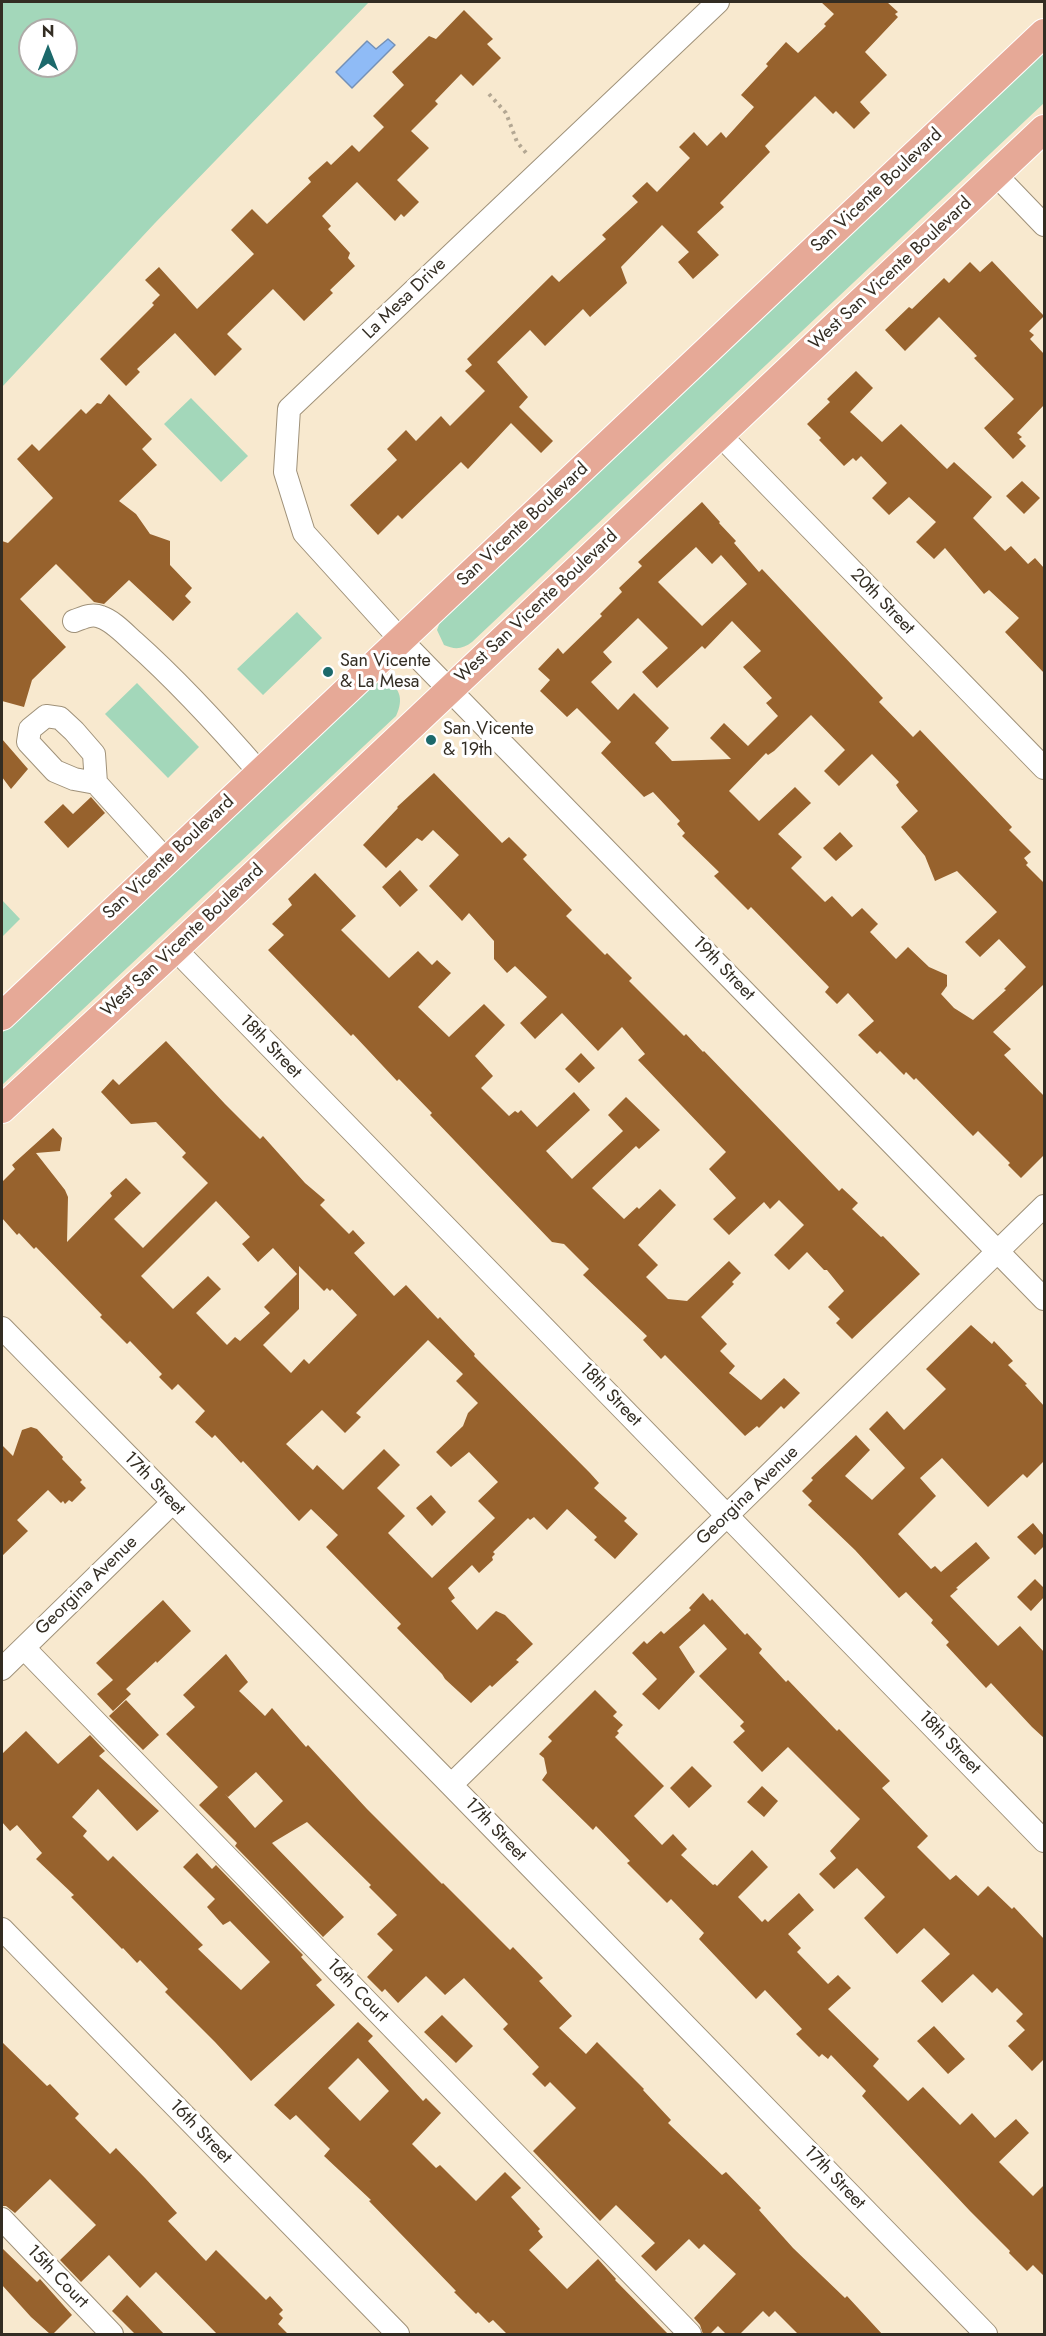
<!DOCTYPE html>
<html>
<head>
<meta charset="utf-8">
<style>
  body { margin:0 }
  #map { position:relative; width:1046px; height:2336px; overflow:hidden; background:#f8e9cf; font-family:Jost,sans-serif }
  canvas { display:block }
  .frame { position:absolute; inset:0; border:3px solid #332d23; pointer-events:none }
  .north { position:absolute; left:18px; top:18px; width:60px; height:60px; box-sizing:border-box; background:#fff; border:2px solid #adaba7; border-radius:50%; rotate:0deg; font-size:16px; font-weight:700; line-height:24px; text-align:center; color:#332d23 }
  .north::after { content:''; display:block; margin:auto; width:21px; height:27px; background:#1c696b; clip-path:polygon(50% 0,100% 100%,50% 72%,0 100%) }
</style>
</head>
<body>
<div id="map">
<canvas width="1046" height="2336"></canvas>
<div class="frame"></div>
<div class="north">N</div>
</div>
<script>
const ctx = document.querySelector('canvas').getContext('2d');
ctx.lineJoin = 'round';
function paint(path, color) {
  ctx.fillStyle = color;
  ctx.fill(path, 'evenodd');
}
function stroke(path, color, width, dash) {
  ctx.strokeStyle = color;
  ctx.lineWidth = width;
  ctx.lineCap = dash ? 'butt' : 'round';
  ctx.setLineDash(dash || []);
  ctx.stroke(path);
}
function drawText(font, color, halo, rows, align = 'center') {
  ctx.font = font + ' Jost,sans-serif';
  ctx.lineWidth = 6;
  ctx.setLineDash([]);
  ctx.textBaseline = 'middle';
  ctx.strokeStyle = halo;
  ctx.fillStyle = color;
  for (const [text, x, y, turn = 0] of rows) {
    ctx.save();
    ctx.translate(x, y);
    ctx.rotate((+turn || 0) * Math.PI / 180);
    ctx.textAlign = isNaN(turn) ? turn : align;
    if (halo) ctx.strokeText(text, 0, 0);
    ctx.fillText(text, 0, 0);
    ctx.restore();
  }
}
paint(new Path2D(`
  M2,2H369L155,223L2,387ZM30,30H66V66H30Z
  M1044,49V103L472,642C463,649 455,650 444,645L437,630L440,622Z
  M191,398L248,456L221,482L164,424Z
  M297,612L322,638L263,695L237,669Z
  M380,682C401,683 404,700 396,716L2,1085V1033L368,687Z
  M137,683L199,747L168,778L105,714Z
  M2,900L20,919L2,937Z`), '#a3d7ba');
const water = new Path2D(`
  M388,39L395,45L352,88L336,72L367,41L376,49Z`);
paint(water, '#8fbbf6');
stroke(water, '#7390b7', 1.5);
paint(new Path2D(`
  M821,2H887L898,12L895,14L898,17L865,52L887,75L860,102L870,113L854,129L836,111L833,114L815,96L765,146L770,152L720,203L724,207L697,232L719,255L693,279L678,262L689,252L662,225L621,267L627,283L590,317L583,309L545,346L530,330L497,362L528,397L519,407L553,441L541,453L511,423L468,469L461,462L402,519L398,515L378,535L350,505L397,460L387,449L406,430L416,441L441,416L450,426L485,391L465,371L472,365L467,359L552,275L559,282L606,239L602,235L638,202L632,196L647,182L657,192L690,158L679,147L694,132L707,146L721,132L726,138L754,107L741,95L768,66L766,64L786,42L798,53L826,26L824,24L834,14Z
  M464,10L493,39L487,44L501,58L473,86L461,74L435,101L438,104L411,131L429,148L397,180L419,202L404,217L401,214L395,221L357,182L322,216L331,226L328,229L350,253L348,258L355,266L330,290L333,293L304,321L273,289L227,334L242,349L215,376L175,333L137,369L140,372L126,386L100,359L154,305L152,303L160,295L145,280L159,267L197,309L254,254L231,230L252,209L267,224L311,182L308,178L327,161L331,165L352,145L359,152L384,127L373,116L404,85L392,72L429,36L436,39Z
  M992,261L1044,316L1029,331L1034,335L1030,339L1044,354V405L1017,433L1022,437L1019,439L1026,446L1013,459L984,428L1014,399L974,358L977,356L939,317L905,351L885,330L909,307L912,309L944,278L949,283L970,262L980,272Z
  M856,371L873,388L850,412L882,442L901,424L947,469L954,462L992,497L973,518L1005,551L1011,546L1028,564L1035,558L1044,568V673L1005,632L1019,618L989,590L984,594L945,548L934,559L916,542L936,522L909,497L889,515L872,498L887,483L861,456L856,461L853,458L844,466L819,440L821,438L807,424L830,402L827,399Z
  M109,394L152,439L142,449L157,465L119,501L136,514L150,534L170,541V565L192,588L185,596L191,602L173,621L129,580L104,604L94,602L56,564L20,599L66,647L32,680L24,707L2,701V541L8,543L53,498L17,459L32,444L39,451L81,409L86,414L97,403L101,404Z
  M1022,481L1040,498L1024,514L1006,496Z
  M702,502L720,522L719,523L736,541L734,543L759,572L762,569L883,698L879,702L913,737L920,730L1012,827L1009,830L1031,852L1024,858L1028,863L1026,865L1044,883V987L1043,985L993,1032L1011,1049L1004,1055L1044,1096V1155L1021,1178L1008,1165L1010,1163L978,1131L973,1136L916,1078L914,1080L906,1072L904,1075L880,1051L877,1054L858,1035L874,1021L848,993L837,1004L825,992L829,987L751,907L748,910L714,876L719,872L682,836L685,833L677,824L680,821L653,792L644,797L601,753L611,742L577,708L567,717L540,691L550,680L538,669L558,648L563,654L602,616L600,614L622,592L619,588L642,566L638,562ZM696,547L712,564L721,555L747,584L702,626L658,582ZM638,618L668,648L642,672L657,688L702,646L705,649L732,621L761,651L743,667L772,698L766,703L778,716L748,746L724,723L710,738L731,759L672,761L655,743L669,728L634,693L618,710L591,682L612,662L603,652ZM811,715L845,750L824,771L839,786L872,754L899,782L896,785L900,791L918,811L901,827L925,856L935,881L957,871L997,912L965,942L980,957L999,939L1026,967L1004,989L1006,990L973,1020L954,1008L941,994L947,986V975L929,967L908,947L896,959L870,932L878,924L862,908L852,917L832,896L825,902L791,868L802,857L778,834L811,803L795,787L759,821L729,791L766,753L768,755L774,751Z
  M2,739L28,769L11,789L2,777Z
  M434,773L502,843L509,837L527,855L523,859L572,910L566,916L605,955L607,953L632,978L629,981L684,1036L686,1034L703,1052L704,1051L839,1191L842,1188L858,1203L852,1209L881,1237L883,1236L920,1274L852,1339L836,1323L840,1319L828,1307L844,1291L827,1270H824L807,1252L789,1270L774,1255L804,1225L779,1200L770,1209L764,1202L729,1235L713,1219L736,1198L709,1169L726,1152L638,1060L645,1054L622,1027L598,1051L562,1013L535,1039L520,1023L547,997L515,966L507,973L494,959V941L469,913L462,921L429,886L459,855L433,830L422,841L417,838L386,868L363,845L398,808L397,807Z
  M91,797L105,813L68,848L44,822L63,804L73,814Z
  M840,832L853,846L836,861L823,848Z
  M400,870L418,890L400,907L382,887Z
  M315,873L356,916L341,930L389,978L418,951L432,965L437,960L451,973L418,1007L449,1037L484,1004L505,1025L475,1056L493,1076L481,1088L509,1116L515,1111L518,1113L521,1110L537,1127L574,1092L590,1110L546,1151L572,1179L623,1131L608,1115L626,1097L660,1130L639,1149L636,1146L592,1188L624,1219L637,1207L639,1209L660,1189L676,1205L638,1245L658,1265L646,1277L668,1299L687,1301L729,1261L741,1273L732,1282L734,1284L701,1317L727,1344L720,1351L735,1366L729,1373L761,1400L784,1378L800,1393L784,1409L781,1406L759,1428L757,1426L745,1436L665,1355L661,1359L643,1340L647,1336L583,1275L589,1269L564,1244L552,1242L430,1115L432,1113L399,1079L397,1081L353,1034L351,1036L268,950L284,935L272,924L292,905L288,899Z
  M166,1041L225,1104L260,1139L263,1136L305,1183L325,1200L320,1205L349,1234L353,1230L365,1243L354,1253L394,1296L406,1285L438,1319L440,1317L475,1354L474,1356L590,1473L599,1483L594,1488L627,1518L624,1521L638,1534L615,1559L594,1540L597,1537L567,1509L547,1530L534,1517L530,1520L528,1518L493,1552L495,1554L492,1557L493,1560L479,1573L472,1565L448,1588L455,1598L451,1601L477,1630L496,1611L505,1615L533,1644L516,1660L519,1662L492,1687L490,1685L471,1703L445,1679L442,1674L397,1628L401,1624L326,1547L338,1535L311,1509L299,1521L243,1461L241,1463L215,1435L212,1438L195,1422L205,1411L178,1384L172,1390L159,1377L162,1374L130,1341L127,1344L100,1317L102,1315L36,1247L34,1249L19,1233L17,1235L2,1218V1182L15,1169L12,1165L53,1128L62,1138L60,1151L36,1153L65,1190L68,1197L67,1242L112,1196L110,1193L126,1178L141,1193L114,1219L143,1248L208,1183L182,1157L186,1153L156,1122L131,1124L101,1092L113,1079L119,1085ZM216,1201L250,1237L242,1244L258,1262L273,1248L297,1274L264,1307L270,1313L240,1341L235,1337L227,1345L196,1313L221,1289L208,1276L173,1309L141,1276ZM299,1266L324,1291L327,1288L330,1291L332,1289L357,1315L309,1364L304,1359L291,1373L263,1345L299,1309ZM428,1340L463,1374L456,1381L478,1403L468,1413L463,1426L436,1452L451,1467L469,1452L498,1482L478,1501L495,1518L432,1578L388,1533L405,1516L377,1488L400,1465L384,1449L343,1490L317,1465L313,1470L286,1444L322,1410L345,1433L361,1417L356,1413Z
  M581,1053L595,1068L579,1083L565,1069Z
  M971,1325L992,1344L994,1341L1013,1361L1008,1365L1027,1384L1025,1385L1044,1406V1461L1027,1478L1023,1474L988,1507L942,1458L920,1478L936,1496L898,1534L931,1569L935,1566L941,1572L976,1542L990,1558L956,1588L958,1589L950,1596L998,1646L1020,1626L1044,1652V1738L1032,1727L991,1683L986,1688L946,1645L949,1642L931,1623L933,1620L906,1592L899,1598L855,1550L808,1505L812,1501L802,1491L813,1480L811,1478L856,1435L870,1450L845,1476L872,1500L905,1468L869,1429L887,1411L904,1430L946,1389L926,1369Z
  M31,1427L37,1429L63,1457L62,1459L82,1480L80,1482L86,1488L72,1502L69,1500L65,1504L63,1501L61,1503L48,1490L17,1520L28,1531L2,1556V1445L13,1456L22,1430Z
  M431,1495L446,1512L432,1526L416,1508Z
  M1033,1523L1044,1536V1546L1035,1555L1017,1537Z
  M1035,1579L1044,1588V1597L1031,1611L1017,1597Z
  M703,1593L710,1601L712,1599L745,1635L747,1633L762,1649L759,1653L786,1682L788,1680L837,1731L839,1729L890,1781L882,1788L928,1836L917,1847L950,1880L956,1875L978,1896L988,1886L1012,1909L1014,1907L1044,1939V2059L1032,2071L1008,2046L1025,2030L1016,2021L1023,2014L997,1988L992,1993L973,1974L942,2003L921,1981L950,1954L924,1928L897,1954L864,1918L885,1897L857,1868L834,1889L819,1874L836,1858L830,1851L860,1819L788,1747L762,1772L733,1742L745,1731L740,1726L744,1722L699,1676L727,1649L704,1624L679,1647L695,1672L659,1710L642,1694L657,1679L632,1653L644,1641L647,1644L661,1631L664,1634L691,1610L689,1608Z
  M163,1600L191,1631L157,1663L156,1661L126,1689L131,1694L113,1711L97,1694L113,1680L96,1663Z
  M226,1654L248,1682L239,1691L265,1716L272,1708L306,1747L308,1745L367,1809L442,1884L443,1883L510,1950L513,1947L543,1978L539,1981L572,2016L559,2028L586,2054L597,2042L644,2089L643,2090L671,2120L668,2123L722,2175L726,2172L761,2208L759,2210L793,2248L845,2298L847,2296L882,2334H798L775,2311L769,2317L763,2311L740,2334H726L718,2326L710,2334H703L700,2325L694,2318L736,2274L704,2244L699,2249L689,2239L656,2271L641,2256L655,2243L616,2205L600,2221L533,2151L576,2108L550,2082L545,2087L532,2074L539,2067L503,2029L508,2024L464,1978L445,1995L426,1976L398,2003L385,1989L382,1992L367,1977L393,1950L377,1934L397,1915L369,1887L371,1885L307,1822L272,1843L344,1917L323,1937L235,1846L237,1843L199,1805L218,1787L166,1734L195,1707L183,1695ZM256,1772L283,1801L255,1828L225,1794L228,1797Z
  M595,1690L617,1712L613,1716L623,1725L617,1731L619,1733L615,1737L664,1786L634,1816L662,1845L673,1834L687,1849L681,1855L713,1885L715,1884L717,1886L752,1850L768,1867L738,1897L762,1922L765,1919L768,1922L799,1893L814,1910L788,1934L801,1948L797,1952L828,1984L838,1975L851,1988L828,2009L879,2059L873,2066L908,2101L923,2087L960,2125L972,2113L995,2138L1016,2119L1029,2133L999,2162L1033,2196L1044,2185V2276L1033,2265L1027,2271L1009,2253L1010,2251L970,2211L862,2096L866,2091L831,2055L828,2059L822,2054L819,2057L796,2034L802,2029L765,1990L756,1999L699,1939L704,1933L671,1899L667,1903L627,1863L630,1861L596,1826L593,1830L542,1780L547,1773L544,1758L539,1754L552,1741L548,1737Z
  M126,1700L159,1735L143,1750L109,1716Z
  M26,1731L58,1764L90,1735L105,1751L99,1756L159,1811L137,1831L98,1789L72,1817L87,1831L83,1836L108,1861L113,1856L203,1945L198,1949L241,1990L270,1962L230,1921L223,1925L207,1907L215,1899L183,1867L197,1853L212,1869L216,1865L303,1955L301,1957L322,1980L316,1985L335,2005L251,2081L215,2042L165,1992L168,1989L140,1960L137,1963L123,1948L122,1949L71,1897L74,1895L36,1859L42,1853L17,1825L10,1831L2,1822V1754Z
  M692,1766L712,1786L689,1808L670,1788Z
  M762,1786L778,1801L764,1817L747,1802Z
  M442,2015L473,2046L456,2063L424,2032Z
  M358,2022L373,2036L368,2041L423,2101L426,2098L441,2113L412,2144L436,2168L440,2165L476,2201L505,2172L521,2188L511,2197L540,2229L538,2231L543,2237L529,2250L567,2289L598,2259L616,2279L615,2280L668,2334H507L493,2320L489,2323L478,2312L476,2314L454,2292L456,2291L369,2201L371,2200L324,2156L330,2149L296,2115L290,2120L274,2105ZM358,2058L389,2091L360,2121L328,2088Z
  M934,2026L965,2059L948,2074L917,2041Z
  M2,2042L47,2086L50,2084L79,2114L75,2118L110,2154L116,2148L145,2178L177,2213L168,2221L206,2261L216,2250L266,2300L270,2296L283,2310L279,2314L283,2318L278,2324L288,2334H217L156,2272L140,2288L109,2255L81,2282L60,2260L96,2225L50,2179L15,2213L6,2206H2Z
  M2,2248L37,2282L40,2279L72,2315L53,2334H50L31,2317L2,2285Z
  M127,2295L164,2334H135L112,2311Z`), '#97622d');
const minor = new Path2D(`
  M718,2L289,409L285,472L304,533L401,640L1044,1299
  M996,175L1044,225
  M720,435L1044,768
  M74,621C83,618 91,613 101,617C113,621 124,633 134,642C179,682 220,727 260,773
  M96,783L94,754L74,731L60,718L46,716L30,729L28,742L55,771L74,779L96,783L166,860
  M175,949L1044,1841
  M2,1328L451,1785L986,2334
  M24,1648L690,2334
  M2,1669L172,1503
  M451,1785L1044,1206
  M2,1929L398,2334
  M2,2219L112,2334`);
const major = new Path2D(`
  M2,1016L1044,33
  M2,1109L175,949L1044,129`);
stroke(minor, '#9f9179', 24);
stroke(major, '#fff', 30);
stroke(new Path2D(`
  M489,94L506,113L517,142L527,154`), '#b3a793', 4, [3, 4.5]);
stroke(minor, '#fff', 22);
stroke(major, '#e6a997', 28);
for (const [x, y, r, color] of [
  [328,672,6,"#1c696b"],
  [431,740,6,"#1c696b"]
]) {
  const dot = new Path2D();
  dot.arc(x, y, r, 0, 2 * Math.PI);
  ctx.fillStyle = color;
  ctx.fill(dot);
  stroke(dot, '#fff', 2);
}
drawText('18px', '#332d23', '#fff', [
  ["San Vicente Boulevard",877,191,-43],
  ["West San Vicente Boulevard",891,274,-43],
  ["La Mesa Drive",405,299,-44],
  ["San Vicente Boulevard",523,525,-43],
  ["20th Street",882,602,46],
  ["West San Vicente Boulevard",537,607,-43],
  ["San Vicente Boulevard",169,858,-43],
  ["West San Vicente Boulevard",183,941,-43],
  ["19th Street",723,969,46],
  ["18th Street",270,1047,46],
  ["18th Street",610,1395,46],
  ["17th Street",154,1484,46],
  ["Georgina Avenue",748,1496,-44],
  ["Georgina Avenue",87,1586,-44],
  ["18th Street",949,1743,46],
  ["17th Street",495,1830,46],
  ["16th Court",357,1991,46],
  ["16th Street",200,2132,46],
  ["17th Street",834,2178,46],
  ["15th Court",57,2277,46]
]);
drawText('18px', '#332d23', '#fff', [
  ["San Vicente",340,662],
  ["& La Mesa",340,683],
  ["San Vicente",443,730],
  ["& 19th",443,751]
], 'left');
</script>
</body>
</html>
